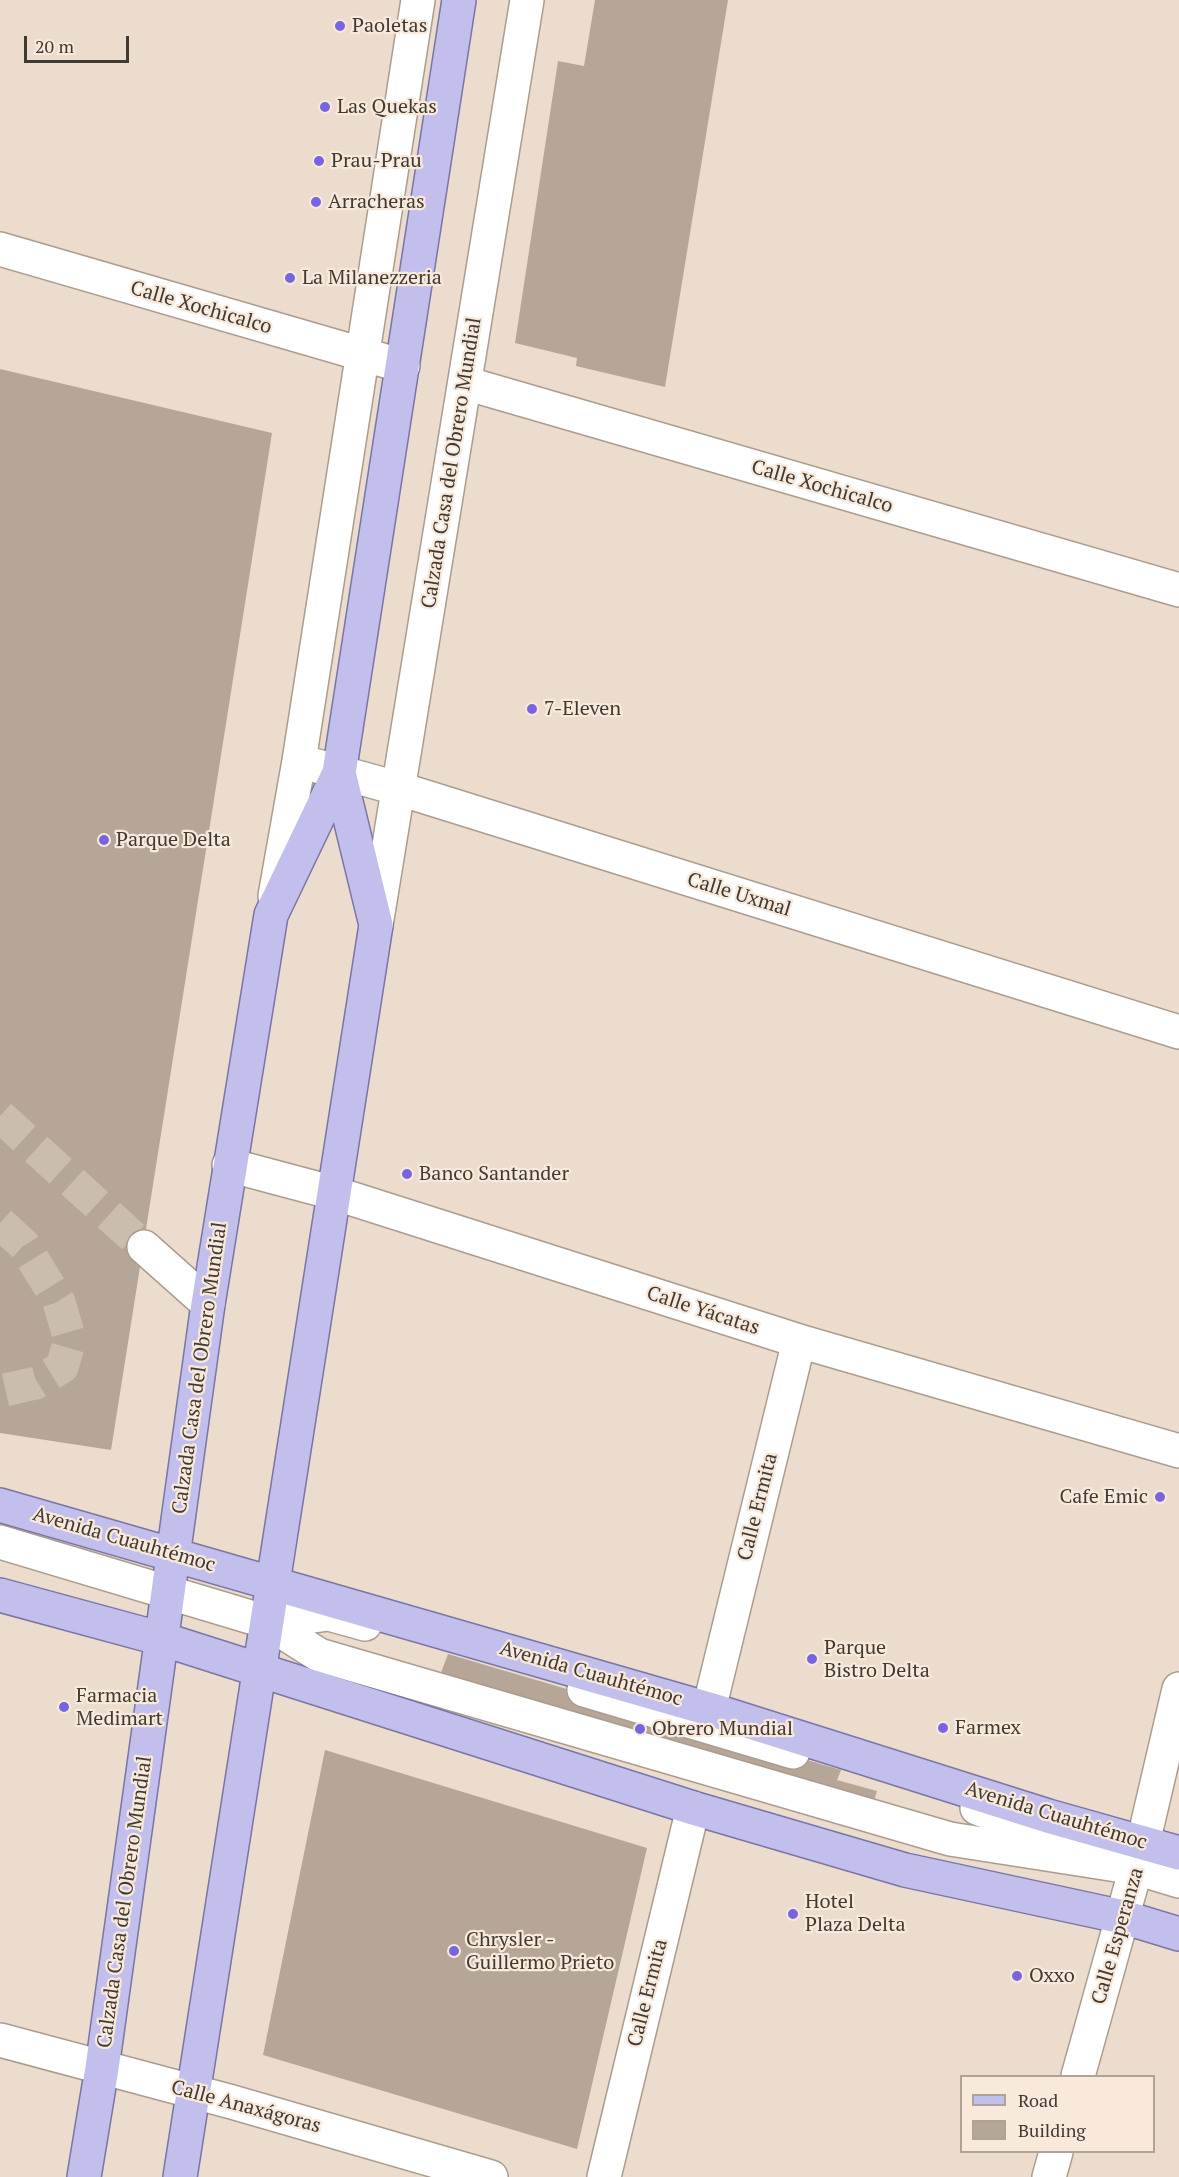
<!DOCTYPE html>
<html>
<head>
<meta charset="utf-8">
<style>
  body { margin:0 }
  #map { position:relative; width:1179px; height:2177px; overflow:hidden; background:#ecdccd; font-family:"PT Serif",serif }
  canvas { display:block }
  .legend { position:absolute; left:960px; top:2075px; width:195px; height:78px; box-sizing:border-box; background:#f9e9da; border:2px solid #afa398; margin:0; padding:8px 10px; list-style:none; font-size:18px; color:#403a34 }
  .legend li { display:flex; align-items:center; gap:12px; height:30px }
  .legend b { width:30px; border:2px solid #afa398 }
  .scale { position:absolute; left:24px; top:36px; width:105px; height:27px; box-sizing:border-box; border:3px solid #403a34; border-top:0; padding-left:8px; font-size:18px; line-height:21px; white-space:nowrap; color:#403a34; -webkit-text-stroke:4px #f9e9da; paint-order:stroke }
</style>
</head>
<body>
<div id="map">
<canvas width="1179" height="2177"></canvas>
<ul class="legend">
<li><b style="height:8px;background:#c2bfed"></b>Road</li>
<li><b style="height:16px;background:#b5a698"></b>Building</li>
</ul>
<div class="scale">20 m</div>
</div>
<script>
const ctx = document.querySelector('canvas').getContext('2d');
ctx.lineJoin = 'round';
function paint(path, color) {
  ctx.fillStyle = color;
  ctx.fill(path, 'evenodd');
}
function stroke(path, color, width, dash) {
  ctx.strokeStyle = color;
  ctx.lineWidth = width;
  ctx.lineCap = dash ? 'butt' : 'round';
  ctx.setLineDash(dash || []);
  ctx.stroke(path);
}
function drawText(font, color, halo, rows, align = 'center') {
  ctx.font = font + ' "PT Serif",serif';
  ctx.lineWidth = 4.5;
  ctx.setLineDash([]);
  ctx.textBaseline = 'middle';
  ctx.strokeStyle = halo;
  ctx.fillStyle = color;
  for (const [text, x, y, turn = 0] of rows) {
    ctx.save();
    ctx.translate(x, y);
    ctx.rotate((+turn || 0) * Math.PI / 180);
    ctx.textAlign = isNaN(turn) ? turn : align;
    if (halo) ctx.strokeText(text, 0, 0);
    ctx.fillText(text, 0, 0);
    ctx.restore();
  }
}
paint(new Path2D(`
  M595,0H728L665,387L576,366L577,358L515,343L558,61L584,66Z
  M0,369L272,433L111,1450L0,1433Z
  M448,1654L841,1770L837,1780L877,1791L872,1807L439,1678Z
  M325,1750L647,1848L577,2149L263,2055Z`), '#b5a698');
stroke(new Path2D(`
  M0,1116L144,1247
  M0,1223L24,1245L59,1302L70,1340L62,1367L36,1383L0,1391`), '#cabcae', 33, [33, 16]);
const minor = new Path2D(`
  M0,249L403,366
  M465,383L1179,590
  M299,761L400,789L1179,1032
  M275,896L299,761L418,0
  M376,925L527,0
  M229,1165L334,1193L799,1341L1179,1451
  M144,1247L208,1304
  M0,1542L267,1622L319,1655L950,1839L1136,1868
  M267,1622L329,1614L365,1624
  M584,1690L793,1752
  M709,1709L799,1341
  M977,1808L1136,1868L1179,1881
  M0,2040L232,2102L491,2177
  M1078,2076L1143,1843L1179,1689
  M604,2177L693,1808
  M1049,2177L1056,2152`);
const major = new Path2D(`
  M0,1505L709,1709L1048,1816L1179,1853
  M0,1595L162,1639L693,1808L905,1870L1123,1917L1179,1934
  M84,2177L102,2068L208,1304L271,915L339,773L459,0
  M180,2177L376,925L339,773`);
stroke(minor, '#ab9c8e', 36);
stroke(major, '#7a75a4', 36);
stroke(minor, '#fff', 33);
stroke(major, '#c2bfed', 33);
for (const [x, y, r, color] of [
  [340,26,6,"#7765e0"],
  [325,107,6,"#7765e0"],
  [319,161,6,"#7765e0"],
  [316,202,6,"#7765e0"],
  [290,278,6,"#7765e0"],
  [532,709,6,"#7765e0"],
  [104,840,6,"#7765e0"],
  [407,1174,6,"#7765e0"],
  [1160,1497,6,"#7765e0"],
  [812,1659,6,"#7765e0"],
  [64,1707,6,"#7765e0"],
  [943,1728,6,"#7765e0"],
  [640,1729,6,"#7765e0"],
  [793,1914,6,"#7765e0"],
  [454,1951,6,"#7765e0"],
  [1017,1976,6,"#7765e0"]
]) {
  const dot = new Path2D();
  dot.arc(x, y, r, 0, 2 * Math.PI);
  ctx.fillStyle = color;
  ctx.fill(dot);
  stroke(dot, '#f9e9da', 2);
}
drawText('20px', '#403a34', '#f9e9da', [
  ["Paoletas",352,26],
  ["Las Quekas",337,107],
  ["Prau-Prau",331,161],
  ["Arracheras",328,202],
  ["La Milanezzeria",302,278],
  ["7-Eleven",544,709],
  ["Parque Delta",116,840],
  ["Banco Santander",419,1174],
  ["Cafe Emic",1148,1497,"right"],
  ["Parque",824,1648],
  ["Bistro Delta",824,1671],
  ["Farmacia",76,1696],
  ["Medimart",76,1719],
  ["Farmex",955,1728],
  ["Obrero Mundial",652,1729],
  ["Hotel",805,1902],
  ["Plaza Delta",805,1925],
  ["Chrysler -",466,1940],
  ["Guillermo Prieto",466,1963],
  ["Oxxo",1029,1976]
], 'left');
drawText('20px', '#403a34', '#f9e9da', [
  ["Calle Xochicalco",201,308,16],
  ["Calzada Casa del Obrero Mundial",452,463,-81],
  ["Calle Xochicalco",822,487,16],
  ["Calle Uxmal",739,895,17],
  ["Calle Yácatas",703,1311,18],
  ["Calzada Casa del Obrero Mundial",200,1368,-82],
  ["Calle Ermita",758,1507,-76],
  ["Avenida Cuauhtémoc",124,1540,16],
  ["Avenida Cuauhtémoc",591,1674,16],
  ["Avenida Cuauhtémoc",1056,1816,17],
  ["Calzada Casa del Obrero Mundial",125,1902,-82],
  ["Calle Esperanza",1118,1936,-74],
  ["Calle Ermita",648,1993,-76],
  ["Calle Anaxágoras",246,2107,15]
]);
</script>
</body>
</html>
